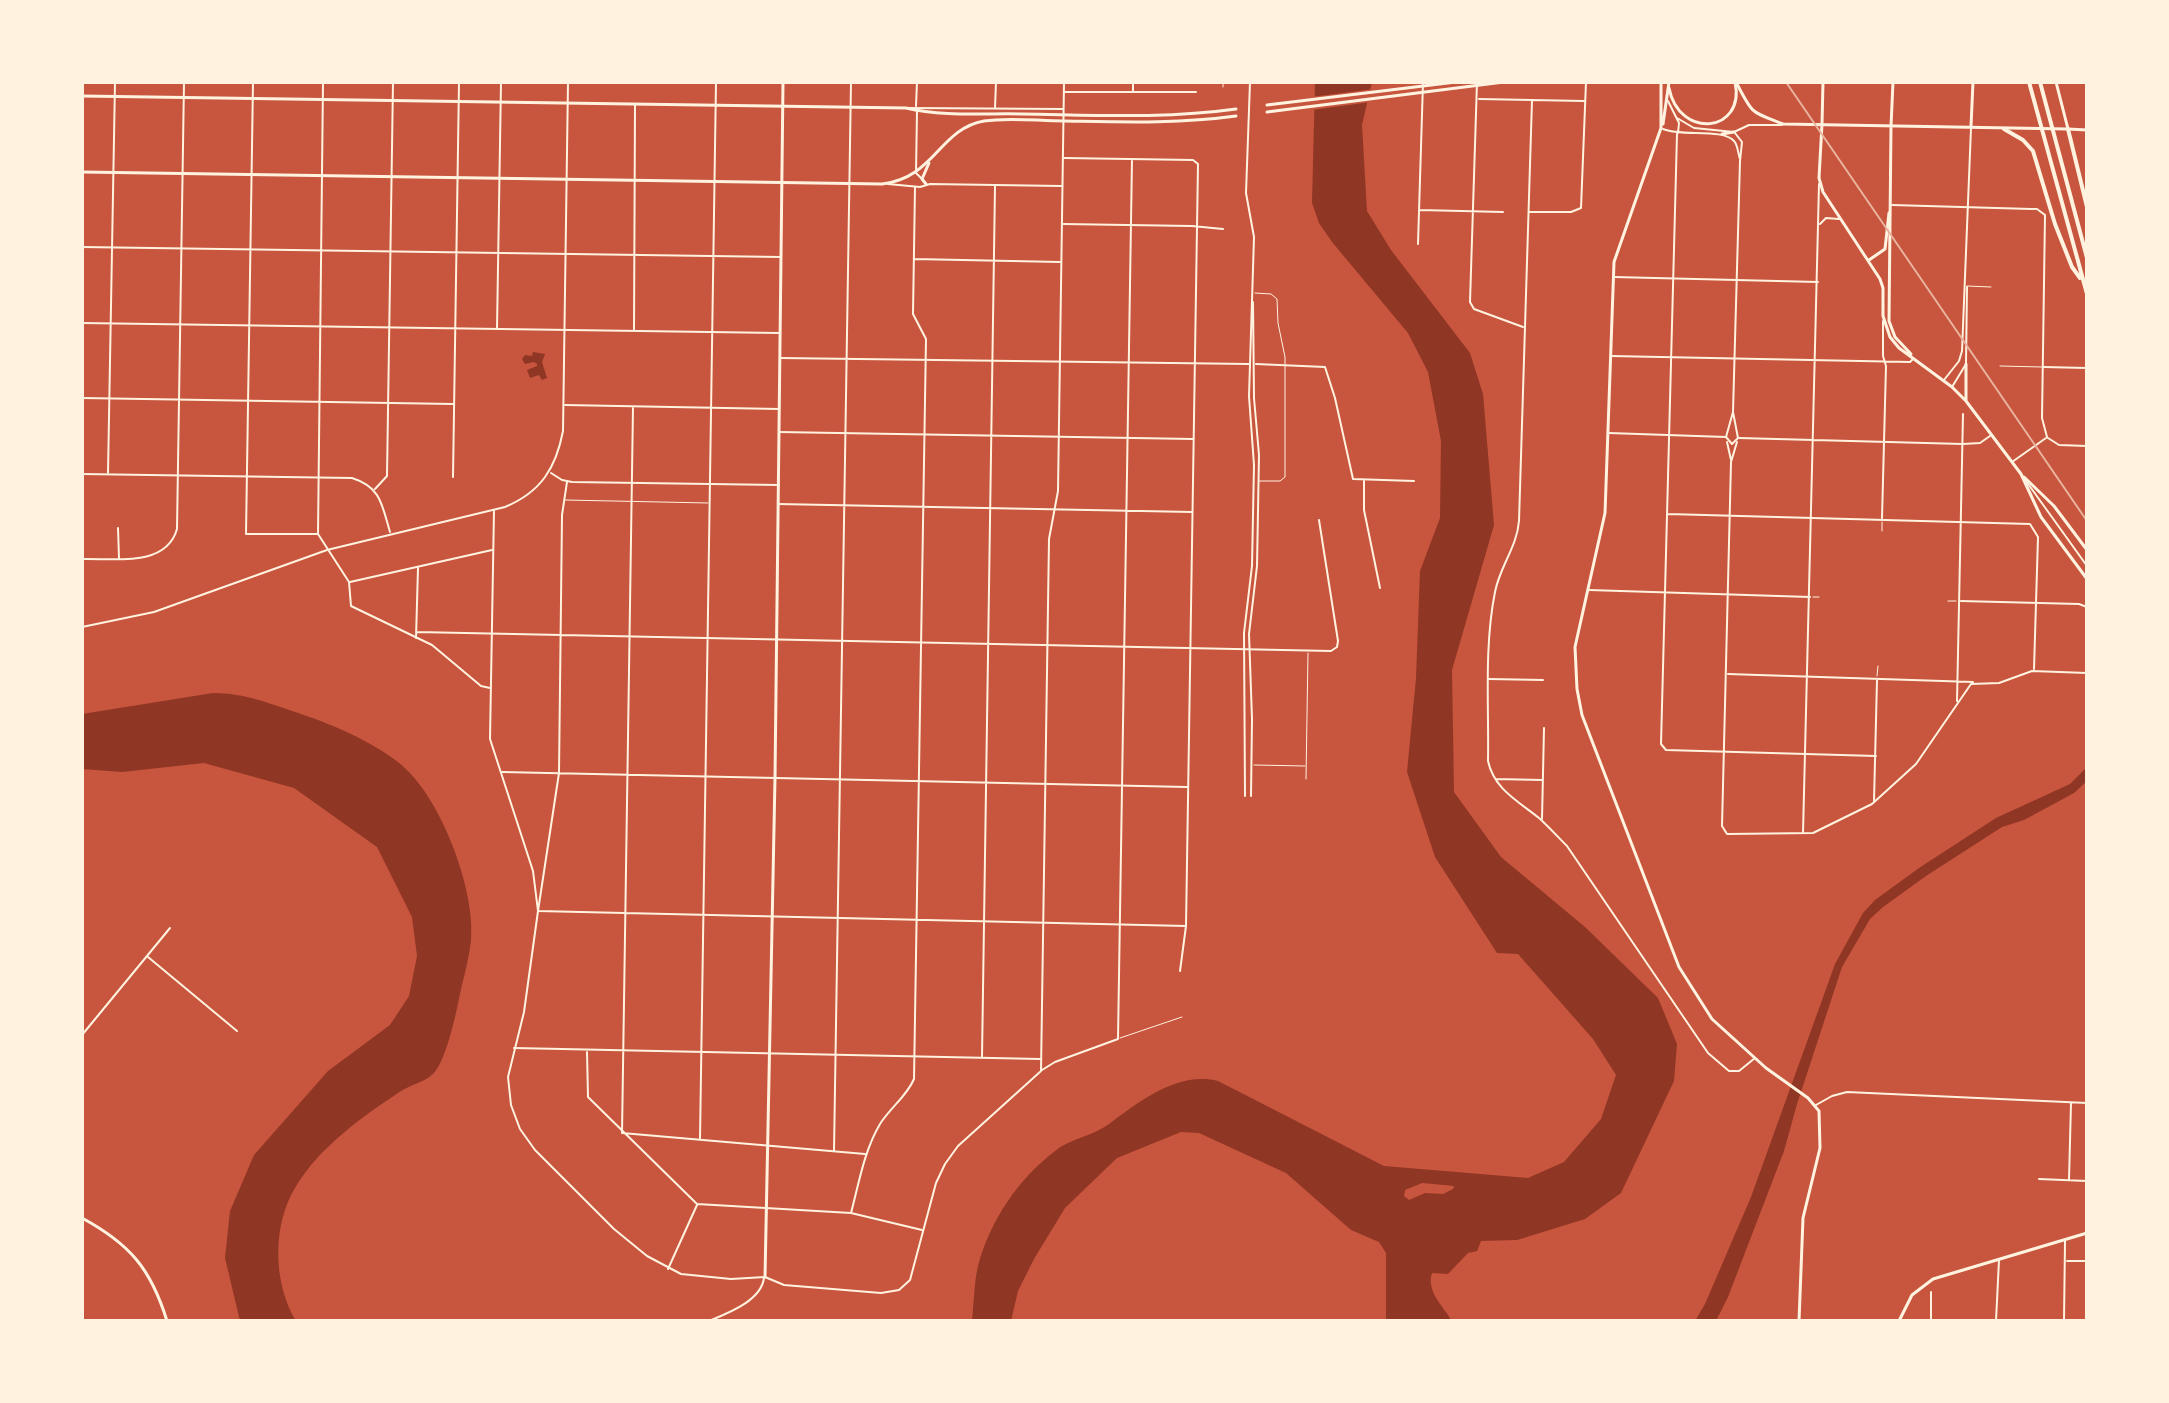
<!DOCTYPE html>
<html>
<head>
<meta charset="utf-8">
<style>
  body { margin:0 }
  #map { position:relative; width:2169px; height:1403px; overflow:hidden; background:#c8553d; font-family:"Fira Sans",sans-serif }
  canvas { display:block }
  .frame { position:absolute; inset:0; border:84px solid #fff3e0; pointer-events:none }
</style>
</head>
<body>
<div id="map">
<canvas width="2169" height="1403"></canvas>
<div class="frame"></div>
</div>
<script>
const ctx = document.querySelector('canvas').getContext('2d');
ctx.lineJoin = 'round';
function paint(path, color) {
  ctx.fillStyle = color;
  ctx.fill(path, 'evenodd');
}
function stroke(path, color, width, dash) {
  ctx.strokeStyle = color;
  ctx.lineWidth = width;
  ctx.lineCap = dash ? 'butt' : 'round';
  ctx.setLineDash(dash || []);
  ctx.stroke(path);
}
paint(new Path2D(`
  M1315,82H1372L1362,125L1367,211L1391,250L1470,353L1483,394L1494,525L1452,670L1454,792L1501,857L1585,927L1658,998L1677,1044L1674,1081L1621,1193L1585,1219L1517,1240L1481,1241L1477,1251L1468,1253L1448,1274L1432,1273C1426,1291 1443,1306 1452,1321H1386V1253L1379,1242L1351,1230L1286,1173L1199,1133L1181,1132L1117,1158L1065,1208L1034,1259L1018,1291L1011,1321H972C974,1303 974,1283 978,1266C990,1221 1018,1179 1055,1151C1071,1138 1093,1136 1109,1124C1140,1101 1178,1071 1218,1081L1384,1166L1528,1178L1564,1162L1601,1119L1616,1075L1593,1039L1518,954L1497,953L1435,857L1407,772L1416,678L1420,571L1440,518L1441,441L1428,372L1408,333L1332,242L1319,223L1312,203ZM1422,1183L1454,1186L1453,1189L1443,1194L1425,1193L1409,1200L1404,1196L1405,1190Z
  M533,352L545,354L542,362L547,378L542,380L539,375L530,378L527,370L537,366V364L534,362L525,364L522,359L525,355L532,356Z
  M213,693C245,693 271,704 301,714C334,725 381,745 407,770C443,805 476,892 471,941C469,957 465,973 461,989C457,1009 447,1060 433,1074C425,1082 410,1085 401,1091C362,1117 319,1147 295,1188C272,1226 273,1283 296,1321H240L225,1258L230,1211L254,1155L328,1071L390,1025L409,996L417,956L412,917L377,847L294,788L204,763L122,772L82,769V714Z
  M2087,767V781L2074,793L2024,820L2002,827L1926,876L1883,907L1870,919L1842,967L1797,1104L1784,1151L1728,1297L1716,1321H1695L1705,1304L1751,1197L1835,964L1863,913L1875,900L1919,868L1996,818L2070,784Z`), '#8f3625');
paint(new Path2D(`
  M1374,89L1371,102L1311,110V97Z`), '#c8553d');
stroke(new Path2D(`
  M1223,87V82
  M1967,286L1991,287
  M1255,293L1271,294L1277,299L1278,323L1285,357V477L1280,481H1259
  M2000,366L2042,367
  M565,500L708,503
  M1254,765L1305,766
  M1306,779L1308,653`), '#fff3e0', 1);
stroke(new Path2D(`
  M1882,531V522
  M1813,597H1819
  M1948,601H1956
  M1877,676L1878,666
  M1120,1038L1182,1017`), '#fff3e0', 1);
stroke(new Path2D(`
  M253,82L246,534H317
  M323,82L318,534L349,582L351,606L432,645L481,686L490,688
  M1477,82L1470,302L1474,309L1523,327
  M1065,92H1196
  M1133,92V82
  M1479,99L1584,101
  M1532,100L1519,521C1517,547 1500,566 1495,592C1484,647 1489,705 1488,761C1494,789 1518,801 1539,818C1549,827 1558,837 1567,846L1708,1053L1729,1071H1739L1755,1058
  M916,106L917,82
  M995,108L996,82
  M917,111L916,173L921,178
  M1677,134L1661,744L1666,750L1876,756
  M1064,158L1193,160L1198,164L1186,926L1180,971
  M1892,205L2031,209H2037L2045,215L2042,418L2047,437
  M1420,210L1503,212
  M1529,212H1571L1581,208L1586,82
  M1063,224L1192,226L1223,229
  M1820,224L1826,218L1839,219
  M1418,244L1423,82
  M82,247L781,257
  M914,259L1060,262
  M1614,277L1818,282
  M82,323L779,333
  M497,329L501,82
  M634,331L635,105
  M1611,356L1910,362L1912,360
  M780,358L1249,364
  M1256,364L1325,367L1335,398L1353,479L1414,481
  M2044,367L2087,368
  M82,398L453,404
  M565,405L779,409
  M633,407L622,1133L865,1154
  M779,432L1193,439
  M1739,438L1963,444L1980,443L1990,436
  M2048,438L2059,445L2087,446
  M1727,442L1731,460
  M1737,442L1731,462L1722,826L1727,834L1813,833L1872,804L1916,764L1971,684L1999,683L2032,671L2087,673
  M2012,462L2046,438
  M108,473L115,82
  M453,477L459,82
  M1364,481V510L1380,588
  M567,482L562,515L559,773L538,911L1186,926
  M375,489L387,476L393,82
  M778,504L1192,512
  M1668,514L2030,524L2038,537L2034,669
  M1882,518L1886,366L1883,356V321
  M118,528L119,558
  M82,559C113,558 166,568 177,529L184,82
  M350,582L492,550
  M1589,590L1810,597
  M1961,601L2079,604L2087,607
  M417,632L1331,651L1337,647L1338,641L1319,520
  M416,638L418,568
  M1728,674L1973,682
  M1489,679L1543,680
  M1957,701L1963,414
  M502,772L1187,787
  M1496,779L1542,780
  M1874,801L1877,680
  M1542,819L1544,728
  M1803,833L1819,184
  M148,957L237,1031
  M82,1035L170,928
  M514,1048L1040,1059
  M587,1052L588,1097L697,1204L851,1213L922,1230
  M982,1058L995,186
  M1042,1070L1055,1062L1118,1039L1132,159
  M1816,1105L1832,1096L1847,1092L2087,1103
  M700,1139L716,82
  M834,1151L851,82
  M2039,1179L2087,1181
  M2069,1180L2071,1103
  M851,1213C859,1183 864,1151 880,1124C890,1108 907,1096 914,1079L926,339L913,314L915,187
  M2067,1261H2087
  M668,1269L697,1205
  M1931,1292V1321
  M709,1321C728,1313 761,1301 764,1278
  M1996,1321L1999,1260
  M2064,1321L2065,1241`), '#fff3e0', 2);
stroke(new Path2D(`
  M1668,101L1679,123L1678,133
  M909,108L1063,109
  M1677,118L1694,128L1734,132L1749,125H1782
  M1663,129C1681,137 1723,128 1734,141C1738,145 1738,154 1740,159
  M888,184L920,187L930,184L1061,186
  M1944,380L1959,361L1962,351L1971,128
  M1952,387L1966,364L1967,287
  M1733,412L1726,437L1732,444L1738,438L1733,412L1740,161L1742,142L1735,133
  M1609,433L1726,437
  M551,473L562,480L572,482L779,485
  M82,474L352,478C381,487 382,505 390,532
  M2026,481L2087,566
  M494,510L490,739L533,871L538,911L524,1012L508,1077L511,1105L520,1129L535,1150L614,1229L647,1256L681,1274L731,1279L765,1277L784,1285L881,1293L899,1290L910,1280L936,1183L945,1164L958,1146L1041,1071L1049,539L1058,491L1064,82
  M82,627L154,612L327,550L505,507C541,492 556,468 563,431L568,82
  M1245,796L1244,633L1252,566L1254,465L1249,396L1254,237L1246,193L1250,82
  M1251,796L1252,719L1249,634L1257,566L1259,455L1254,398L1253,302`), '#fff3e0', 2);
stroke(new Path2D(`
  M1661,82V128L1614,262L1605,513L1575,647L1577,689L1582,715L1679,967L1712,1019L1766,1068L1808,1098L1819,1111L1820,1148L1803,1218L1799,1321
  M1669,88C1679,140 1746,133 1735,82
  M1663,124L1669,82
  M1822,124L1823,82
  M1891,126L1893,82
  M1971,126L1973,82
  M2068,129L2087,130
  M1722,134L1734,132
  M926,184L922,179L929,163
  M1869,260L1885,249L1889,213
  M765,1277L775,778L783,82`), '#fff3e0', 3);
stroke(new Path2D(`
  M1736,82C1753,115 1750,111 1783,124L2068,129L2056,82
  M82,96L906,108C943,117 985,113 1022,114C1094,115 1165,119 1236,109
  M1267,105L1456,82
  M1267,112L1504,82
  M1822,124L1819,178L1823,192L1880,279L1883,288V316L1890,337L1899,348L1952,387L1966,401L2021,474L2041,517L2087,579
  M1891,126L1889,321L1895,337L1911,354
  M82,172L882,184C935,178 939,129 984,121C1009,117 1038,121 1064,121C1122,122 1178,124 1236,116
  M1966,401V364
  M2024,477L2054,506L2087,550
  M82,1218C130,1244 151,1269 167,1321
  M1899,1321L1912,1295L1933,1279L2087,1233`), '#fff3e0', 3);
stroke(new Path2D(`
  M2029,82L2087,294
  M2040,82L2087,258
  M2004,129L2023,140L2033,151L2055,224L2072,267L2080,278
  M2068,129L2087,207`), '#fff3e0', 4);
stroke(new Path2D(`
  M1786,82L2087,521`), '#e9b49f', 2);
</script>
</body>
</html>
